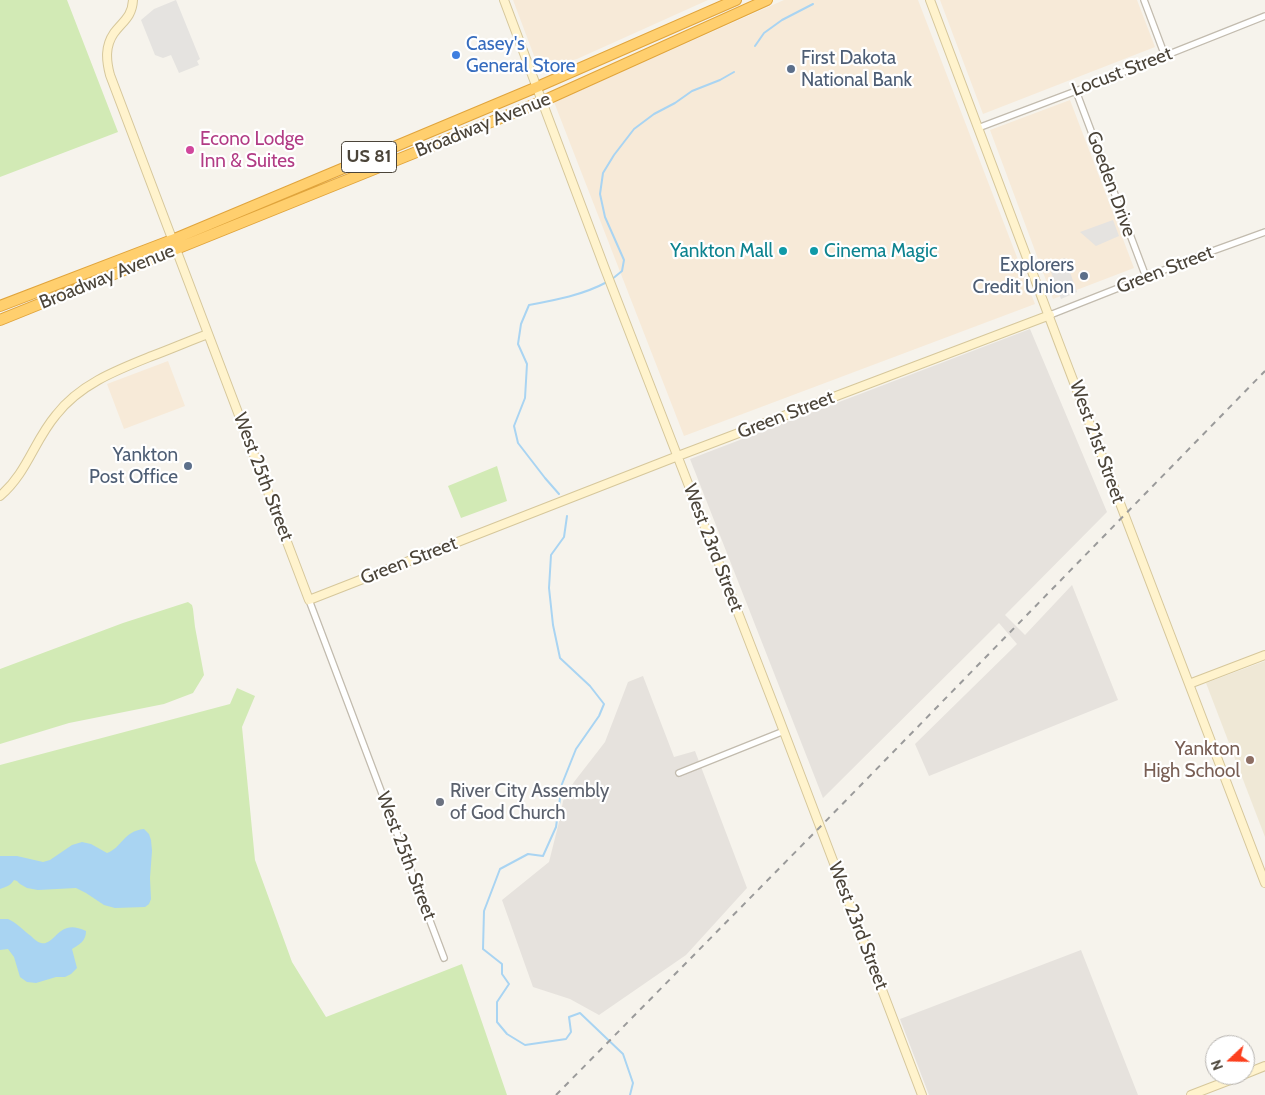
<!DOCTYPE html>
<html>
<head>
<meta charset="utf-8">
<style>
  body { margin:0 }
  #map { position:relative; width:1265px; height:1095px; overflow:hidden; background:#f6f3ec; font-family:Cabin,sans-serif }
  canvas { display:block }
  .north { position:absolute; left:1205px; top:1035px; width:50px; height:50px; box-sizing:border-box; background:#fff; border:1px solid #b7b4b0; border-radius:50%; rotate:249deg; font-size:14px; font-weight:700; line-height:20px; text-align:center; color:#4b4439 }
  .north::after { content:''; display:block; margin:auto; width:18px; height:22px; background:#fc3f1d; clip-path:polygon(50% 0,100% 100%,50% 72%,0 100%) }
</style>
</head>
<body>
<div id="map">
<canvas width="1265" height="1095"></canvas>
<div class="north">N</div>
</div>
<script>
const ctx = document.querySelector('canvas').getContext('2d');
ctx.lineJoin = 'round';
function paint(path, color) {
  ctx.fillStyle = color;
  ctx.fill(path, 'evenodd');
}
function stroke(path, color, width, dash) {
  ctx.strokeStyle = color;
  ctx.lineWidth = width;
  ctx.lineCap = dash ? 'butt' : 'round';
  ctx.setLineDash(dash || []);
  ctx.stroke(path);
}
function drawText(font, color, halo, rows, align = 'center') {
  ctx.font = font + ' Cabin,sans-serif';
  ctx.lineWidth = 4.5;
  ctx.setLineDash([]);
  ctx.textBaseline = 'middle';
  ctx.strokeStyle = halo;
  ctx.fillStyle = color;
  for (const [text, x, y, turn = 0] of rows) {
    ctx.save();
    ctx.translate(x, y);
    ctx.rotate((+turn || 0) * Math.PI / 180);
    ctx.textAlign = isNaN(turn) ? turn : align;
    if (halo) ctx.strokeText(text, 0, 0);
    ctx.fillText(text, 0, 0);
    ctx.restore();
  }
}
paint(new Path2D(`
  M513,0H708L577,59L539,69Z
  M784,0H918L1035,304L684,436L554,102Z
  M940,0H1137L1155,47L983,114Z
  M1070,100L1134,268L1053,299L990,130Z
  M168,361L185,406L124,429L107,384Z`), '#f7ead8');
paint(new Path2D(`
  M1030,329L1107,512L1005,615L1025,635L1072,585L1118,700L929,776L915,744L1017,644L999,623L823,798L690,459Z
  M643,676L674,757L695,751L747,888L686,955L599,1015L570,999L533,987L502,900L549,862L560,818L563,801L574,782L605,742L628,682Z
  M1081,950L1138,1095H929L900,1019Z`), '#e6e2dd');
paint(new Path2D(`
  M1265,661V837L1206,683Z`), '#efe8d6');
paint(new Path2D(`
  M0,0H67L118,132L0,177Z
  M497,466L507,501L461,518L448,486Z
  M188,602L192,605L193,609L195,627L204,675L193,693L164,704L69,723L0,744V669L123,623Z
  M237,688L255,696L242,727L255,860L292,962L326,1017L462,964L507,1095H0V765L230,704Z`), '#d2eab5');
paint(new Path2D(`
  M176,0L200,59L197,61L199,65L179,73L171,55L163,58L155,55L141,20L154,9Z
  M1113,220L1119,236L1096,246L1080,232Z
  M1065,258L1077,292L1061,299L1048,264Z`), '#e5e3e0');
paint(new Path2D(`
  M144,829L149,834L151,840L152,851L150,878L151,899L149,904L145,907L115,908L104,905L86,893L76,888L38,890L27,888L20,884L17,881L14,880C10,886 6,887 0,889V856H17L43,862L50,860L72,845L82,842L91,844L107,853C122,848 123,831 144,829Z
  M0,919C3,919 5,919 8,919C16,922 24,931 31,936C34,939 37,942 41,943C56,946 58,917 86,931C86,941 80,944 72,949L77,968L71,974L65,977H56L36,983L27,982L20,977L14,957L8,949L0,950Z`), '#a9d4f2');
stroke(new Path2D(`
  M755,46L764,33L782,20L813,4
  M611,280L622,271L624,260L605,217L600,194L603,173L614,155L634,129L654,114L675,103L692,91L720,80L734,72
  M559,494L545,478L518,443L514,426L525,398L527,364L518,344L521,324L529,305C556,300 583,295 607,282
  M567,516L564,537L551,555L549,588L553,625L560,658L590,686L604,704L599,716L576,749L562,784L556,827L543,856L528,854L500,869L484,911L483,949L502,964V974L509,984L497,1002V1022L507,1034L525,1045L566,1039L571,1032L569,1017L580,1013L623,1054L633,1083L630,1095`), '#a9d4f2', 2);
const street = new Path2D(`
  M1144,0L1165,56
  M1076,91L1146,277
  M978,128L1076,91L1265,16
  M1050,315L1207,253L1265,232
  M309,600L444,958
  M679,773L784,731`);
const secondary = new Path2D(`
  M133,0C132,17 123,21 114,33C105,46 106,60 110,75L309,600L678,456L1050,315
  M504,0L605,269L778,716L922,1095
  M930,0C1040,295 1152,589 1265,883
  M0,496C27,473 34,441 56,415C80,384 117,370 152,356C171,349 189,341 208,334
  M1189,684L1265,655
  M1245,1074L1265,1066
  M1191,1095L1243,1075`);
const highway = new Path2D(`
  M0,306L172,240L537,87L736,0
  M0,320L543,101L767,0`);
stroke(street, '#c2bbae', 8);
stroke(secondary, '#d6c79b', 10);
stroke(highway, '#e0a43c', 12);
stroke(street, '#fff', 5.5);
stroke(secondary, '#fff3cd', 8);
stroke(highway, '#ffcf6e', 10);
stroke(new Path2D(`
  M556,1095L820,827L1265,371`), '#9a9a9a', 2, [6, 6]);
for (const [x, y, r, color] of [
  [456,55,5,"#3f7fe0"],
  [791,69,5,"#5c6f8a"],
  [190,150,5,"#d1479c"],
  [783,251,5,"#0f9aa8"],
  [814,251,5,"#0f9aa8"],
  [1084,276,5,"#5c6f8a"],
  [188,466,5,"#5c6f8a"],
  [1250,760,5,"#8d6e63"],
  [440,802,5,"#6b7280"]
]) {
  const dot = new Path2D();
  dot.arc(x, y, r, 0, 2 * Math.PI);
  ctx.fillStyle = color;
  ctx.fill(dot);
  stroke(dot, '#fff', 2);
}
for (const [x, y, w] of [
  [369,157,55]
]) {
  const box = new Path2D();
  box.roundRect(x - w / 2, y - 15.5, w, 31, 4);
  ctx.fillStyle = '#fff';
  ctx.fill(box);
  stroke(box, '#4b4439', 1);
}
drawText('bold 18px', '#4b4439', null, [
  ["US 81",369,157]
]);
drawText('19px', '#366cbe', '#fff', [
  ["Casey's",466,44],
  ["General Store",466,66]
], 'left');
drawText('19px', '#4e5e75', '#fff', [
  ["First Dakota",801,58,"left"],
  ["National Bank",801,80,"left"],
  ["Explorers",1074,265],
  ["Credit Union",1074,287],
  ["Yankton",178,455],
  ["Post Office",178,477]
], 'right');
drawText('19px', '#4b4439', '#fff', [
  ["Locust Street",1122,72,-21],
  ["Broadway Avenue",483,125,-22],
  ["Goeden Drive",1111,184,70],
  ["Green Street",1165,270,-21],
  ["Broadway Avenue",107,277,-22],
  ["Green Street",786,415,-21],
  ["West 21st Street",1097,442,70],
  ["West 25th Street",263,477,69],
  ["West 23rd Street",713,548,69],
  ["Green Street",409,561,-21],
  ["West 25th Street",406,856,69],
  ["West 23rd Street",858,926,69]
]);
drawText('19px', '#b23c85', '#fff', [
  ["Econo Lodge",200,139],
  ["Inn & Suites",200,161]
], 'left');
drawText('19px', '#0d838f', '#fff', [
  ["Yankton Mall",773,251],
  ["Cinema Magic",824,251,"left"]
], 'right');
drawText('19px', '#785e54', '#fff', [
  ["Yankton",1240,749],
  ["High School",1240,771]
], 'right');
drawText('19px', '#5b616d', '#fff', [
  ["River City Assembly",450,791],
  ["of God Church",450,813]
], 'left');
</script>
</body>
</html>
